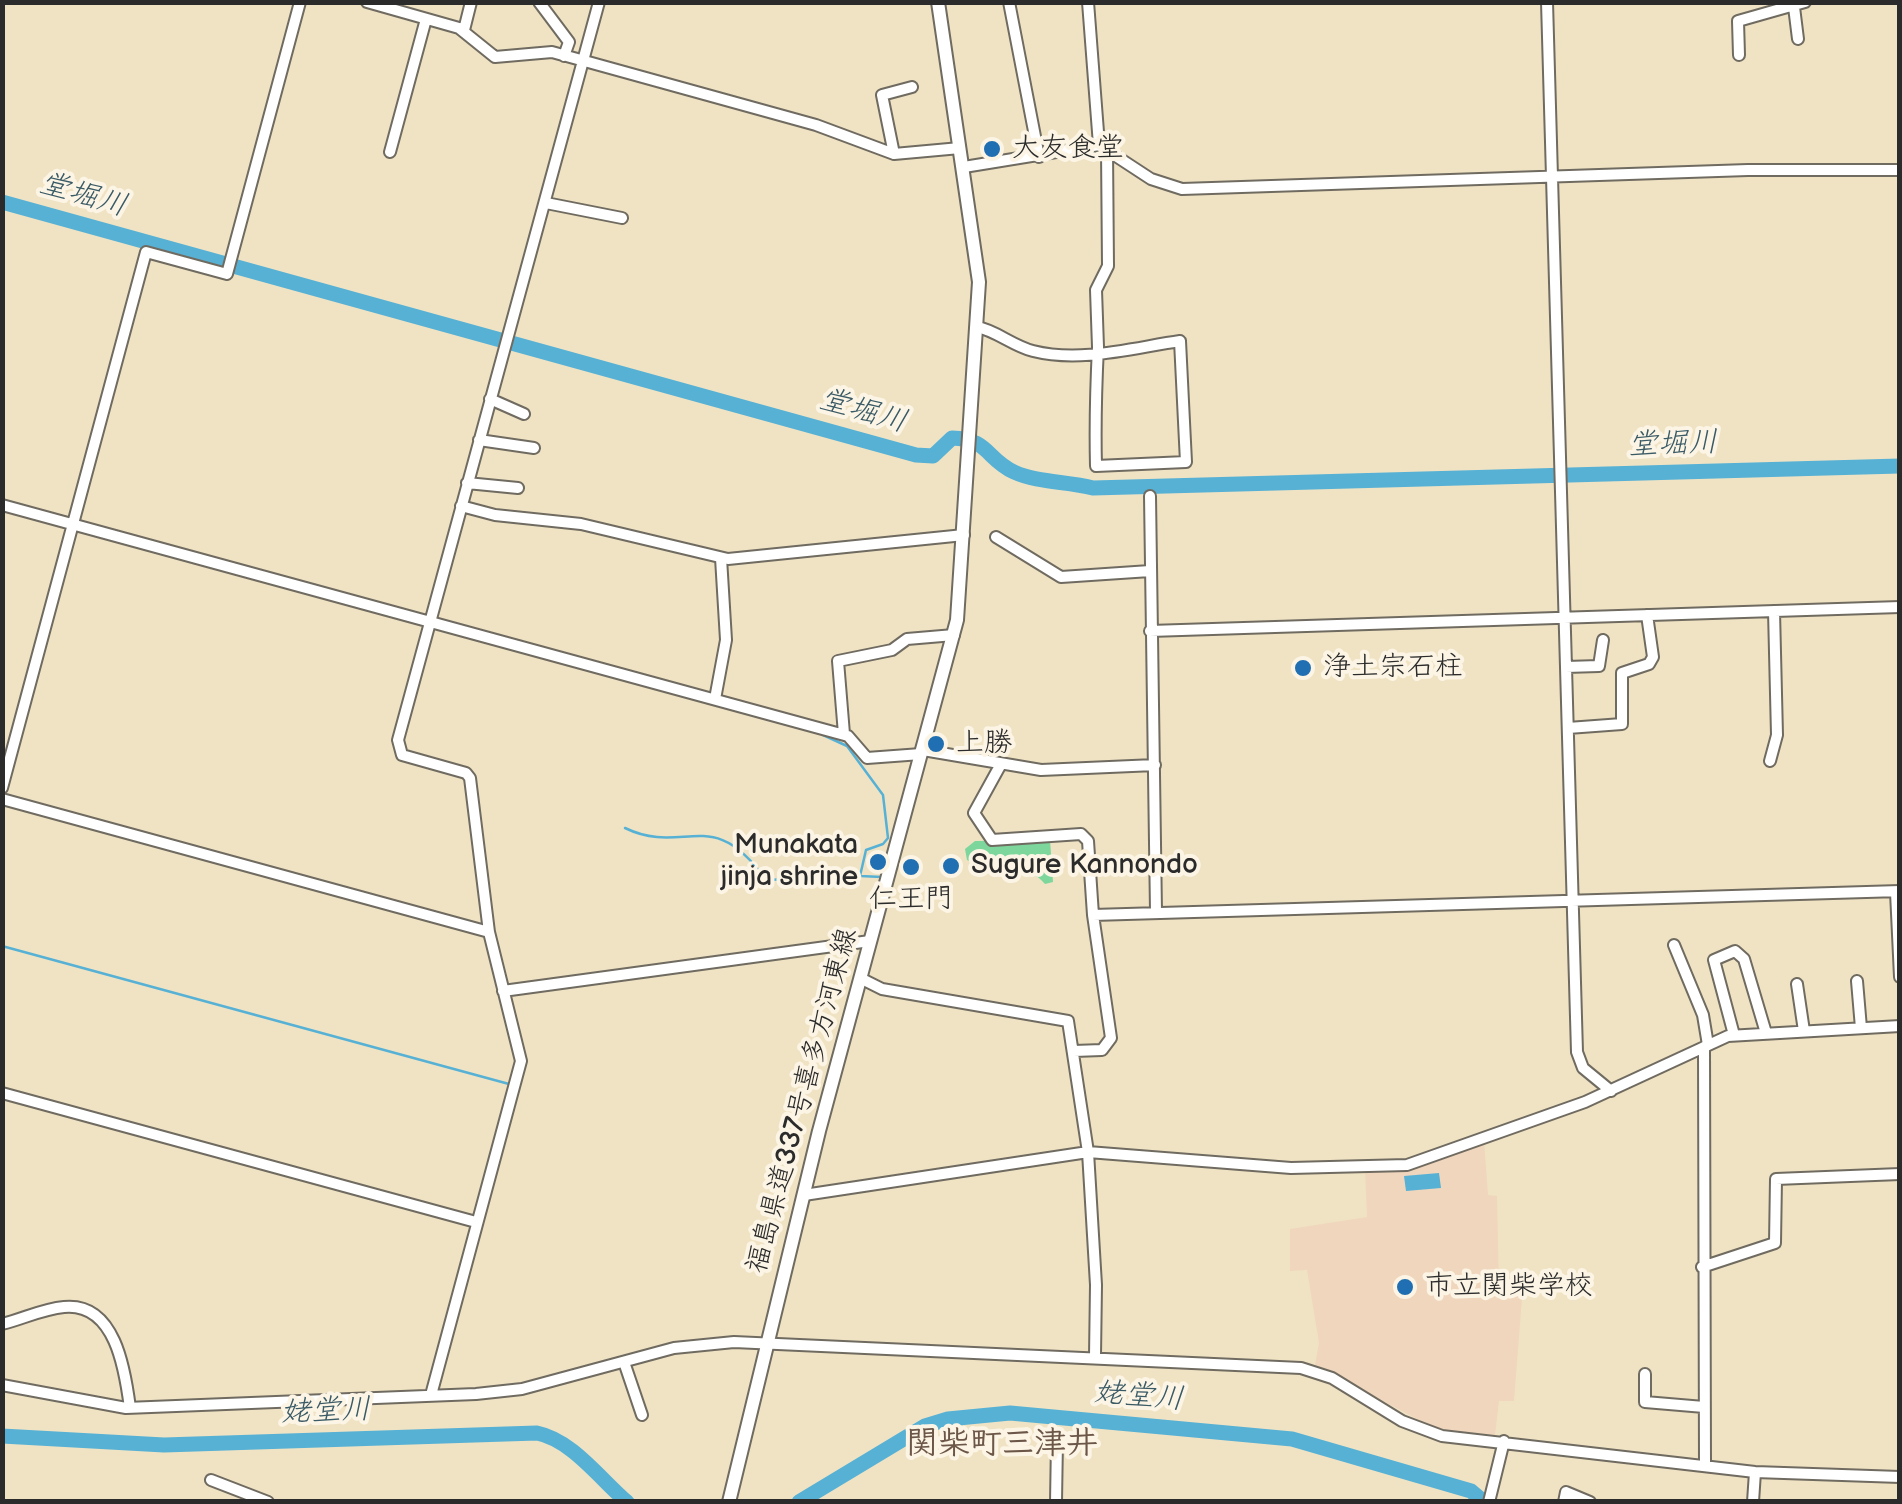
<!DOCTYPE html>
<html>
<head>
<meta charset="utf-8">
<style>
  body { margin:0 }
  #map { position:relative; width:1902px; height:1504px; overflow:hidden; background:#f0e3c4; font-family:"Balsamiq Sans",sans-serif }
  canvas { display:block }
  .frame { position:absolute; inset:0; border:5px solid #2b2b2b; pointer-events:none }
</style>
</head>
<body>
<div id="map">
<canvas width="1902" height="1504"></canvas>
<div class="frame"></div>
</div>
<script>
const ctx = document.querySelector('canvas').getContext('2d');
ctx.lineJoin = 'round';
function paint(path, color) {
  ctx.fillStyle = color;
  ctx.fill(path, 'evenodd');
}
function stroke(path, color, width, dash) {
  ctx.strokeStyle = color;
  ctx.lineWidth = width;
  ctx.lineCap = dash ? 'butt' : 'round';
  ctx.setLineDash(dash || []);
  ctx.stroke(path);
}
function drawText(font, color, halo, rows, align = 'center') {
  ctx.font = font + ' "Balsamiq Sans","Klee One",sans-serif';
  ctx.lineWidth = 8;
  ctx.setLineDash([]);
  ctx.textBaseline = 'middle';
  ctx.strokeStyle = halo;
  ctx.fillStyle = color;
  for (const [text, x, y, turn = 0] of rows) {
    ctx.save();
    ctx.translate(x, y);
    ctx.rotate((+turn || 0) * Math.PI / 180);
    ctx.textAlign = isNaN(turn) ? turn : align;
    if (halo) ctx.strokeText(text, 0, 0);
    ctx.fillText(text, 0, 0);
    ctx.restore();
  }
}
paint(new Path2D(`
  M1484,1140L1488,1195L1497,1196L1499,1288L1523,1286L1514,1401H1499L1495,1435L1436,1429L1315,1365L1319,1343L1307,1270L1290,1271V1229L1367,1217L1365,1169L1410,1167Z`), '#f0d6bc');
paint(new Path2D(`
  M1050,840L1053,882L1045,884C1027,863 1012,876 989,871C981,869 974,863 967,860L965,849L975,841Z`), '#7dd69c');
paint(new Path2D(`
  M1439,1173L1441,1188L1406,1191L1404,1176Z`), '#57b1d5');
stroke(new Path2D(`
  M823,735L847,746L883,795L888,838L883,844L866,850L860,876L882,877
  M625,828C685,857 712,803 766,880L859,876
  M2,946L509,1084`), '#57b1d5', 2.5);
stroke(new Path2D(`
  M2,202L916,455L933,456L952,438C989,439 986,459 1014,472C1038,483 1067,481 1093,488L1900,466
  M2,1436L164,1445L537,1433C572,1440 600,1479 627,1502
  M799,1502L925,1426L948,1419L1010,1413L1292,1439L1471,1491L1484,1502`), '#57b1d5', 15);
const minor = new Path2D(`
  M367,2L459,28L495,57L552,52L816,125L894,154L960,148
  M539,2L569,42L564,56
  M1009,2L1039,157
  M1088,2L1099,145
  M1547,2L1577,1052L1583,1068L1611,1091
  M1794,7L1798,39
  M464,30L471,2
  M1739,55L1738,21L1805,2
  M390,152L426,19
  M894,154L882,95L912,87
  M964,167L1099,145L1151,179L1182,189L1748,170H1900
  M546,203L622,218
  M977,327C995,330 1013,346 1033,351C1080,363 1132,348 1180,341L1186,462L1096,466C1095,426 1096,387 1098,347L1096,290L1108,266L1107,150
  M490,399L524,414
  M479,440L534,448
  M467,483L518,488
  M1150,496L1156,912
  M2,505L848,736L867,758L921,754
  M461,506L495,515L581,524L728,559L964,535
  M996,537L1061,577L1150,571
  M1150,631L1900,607
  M1566,667L1599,666L1603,640
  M715,699L726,640L721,558
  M1568,728L1622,724V673L1649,664L1653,657L1647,615
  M844,734L838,661L892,650L907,639L954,635
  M923,750L1041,770L1155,765
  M1770,761L1777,735L1774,611
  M1001,764L974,813L992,840L1081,834L1088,841L1093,915L1111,1038L1102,1050L1074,1051
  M2,788L146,252L227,274L300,2
  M2,799L489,932
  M1896,892L1900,977
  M1093,915L1900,891
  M1674,945L1703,1015L1708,1045
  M860,978L882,989L1068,1021L1088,1152L1096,1285L1095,1356
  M1857,981L1861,1028
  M1797,984L1804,1031
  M503,991L870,941
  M1734,1035L1714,960L1735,951L1744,959L1766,1033
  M1704,1047L1705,1466
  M2,1093L476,1222
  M804,1195L1088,1152L1291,1168L1407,1165L1585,1102L1728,1036L1900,1026
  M1702,1267L1775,1243L1776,1179L1900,1174
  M2,1324C23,1319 42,1309 64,1307C115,1302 125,1369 130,1408
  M624,1362L642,1415
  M1645,1374V1402L1704,1407
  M2,1385L126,1408L476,1394L522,1389L674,1348L734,1342L1301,1368L1332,1378L1402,1421L1442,1436L1755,1472L1900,1477
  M431,1395L521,1061L489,932L470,778L466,773L402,755L398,740L599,2
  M211,1480L268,1502
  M1056,1502L1057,1441
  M1489,1502L1504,1441
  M1564,1502L1566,1492L1590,1502
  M1753,1502L1755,1472`);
const major = new Path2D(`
  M729,1502L819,1131L957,620L979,282L938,2`);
stroke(minor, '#706b61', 14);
stroke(major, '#706b61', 16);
stroke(minor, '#fff', 10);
stroke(major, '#fff', 12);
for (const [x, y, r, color] of [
  [992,149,10,"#1f6fb2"],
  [1303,668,10,"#1f6fb2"],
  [936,744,10,"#1f6fb2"],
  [878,862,10,"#1f6fb2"],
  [951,866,10,"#1f6fb2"],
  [911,867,10,"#1f6fb2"],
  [1405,1287,10,"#1f6fb2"]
]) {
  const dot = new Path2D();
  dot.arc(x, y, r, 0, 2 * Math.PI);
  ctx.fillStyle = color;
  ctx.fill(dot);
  stroke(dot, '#fcf5e5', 4);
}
drawText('28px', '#2b2b2b', '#fcf5e5', [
  ["大友食堂",1012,149],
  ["浄土宗石柱",1323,668],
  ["上勝",956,744],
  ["Munakata",858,846,"right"],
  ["jinja shrine",858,878,"right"],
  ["Sugure Kannondo",971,866],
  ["仁王門",911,900,"center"],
  ["市立関柴学校",1425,1287]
], 'left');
drawText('28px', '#2b2b2b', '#fcf5e5', [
  ["福島県道337号喜多方河東線",803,1101,-75]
]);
drawText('italic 30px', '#3a5a66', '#fcf5e5', [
  ["堂堀川",83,196,16],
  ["堂堀川",863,412,16],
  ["堂堀川",1673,445,-2],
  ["姥堂川",1139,1397,5],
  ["姥堂川",326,1412,-2]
]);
drawText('bold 32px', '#6b5648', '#fcf5e5', [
  ["関柴町三津井",1002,1445]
]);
</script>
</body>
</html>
